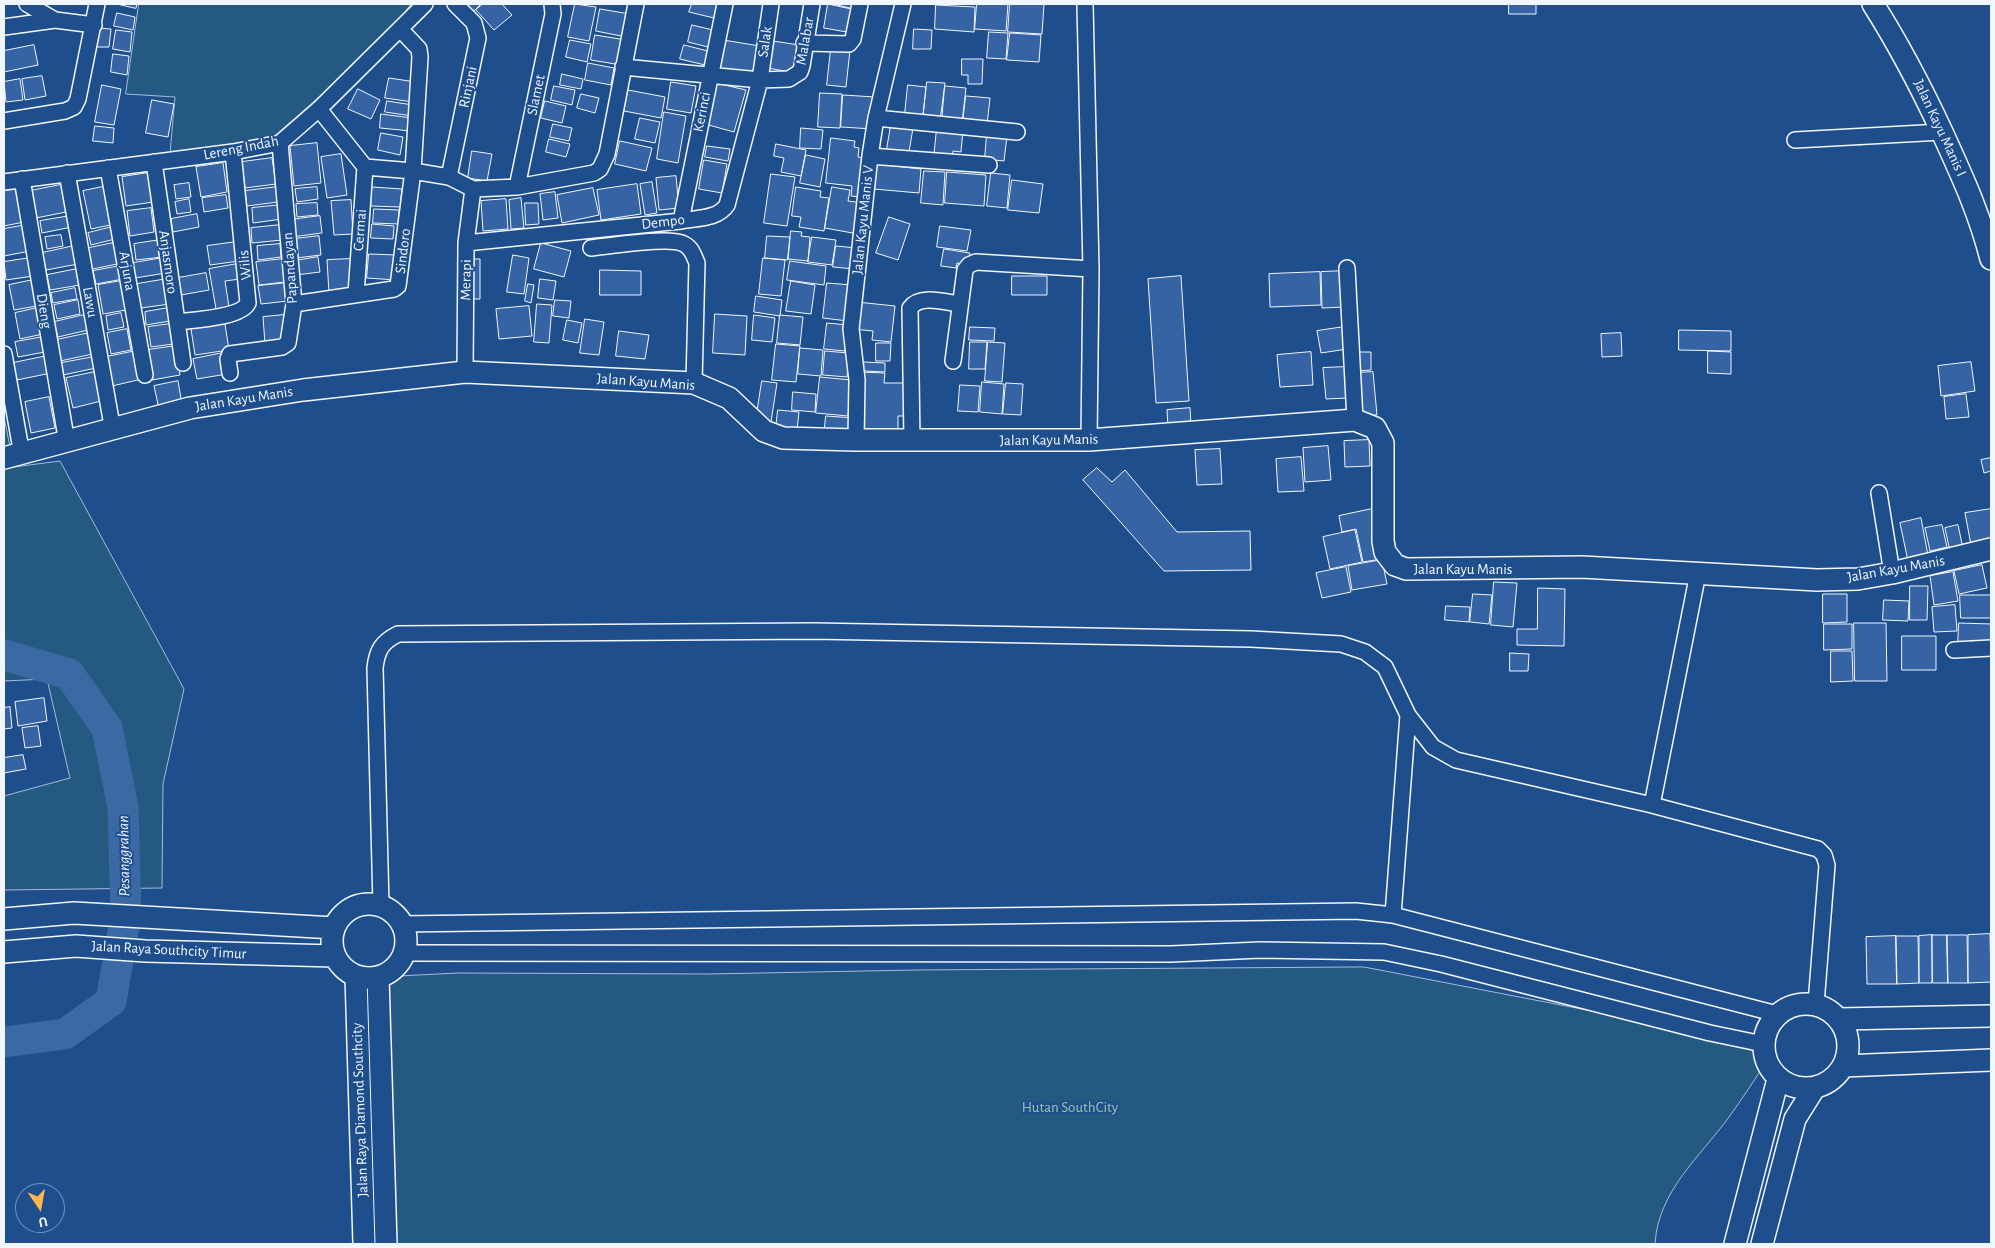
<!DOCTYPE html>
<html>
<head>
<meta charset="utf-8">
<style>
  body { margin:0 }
  #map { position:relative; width:1995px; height:1248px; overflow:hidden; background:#1f4e8c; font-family:"Alegreya Sans",sans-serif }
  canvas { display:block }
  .frame { position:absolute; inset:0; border:5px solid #f2f6ff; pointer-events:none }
  .north { position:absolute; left:15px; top:1183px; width:50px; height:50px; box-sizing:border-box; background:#1f4e8c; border:1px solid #7391ba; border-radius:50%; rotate:168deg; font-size:14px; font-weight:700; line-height:20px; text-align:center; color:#f2f6ff }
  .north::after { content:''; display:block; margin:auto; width:18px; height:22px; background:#ffb74d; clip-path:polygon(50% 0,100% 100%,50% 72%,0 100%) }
</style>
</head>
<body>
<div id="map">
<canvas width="1995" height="1248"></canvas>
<div class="frame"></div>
<div class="north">U</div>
</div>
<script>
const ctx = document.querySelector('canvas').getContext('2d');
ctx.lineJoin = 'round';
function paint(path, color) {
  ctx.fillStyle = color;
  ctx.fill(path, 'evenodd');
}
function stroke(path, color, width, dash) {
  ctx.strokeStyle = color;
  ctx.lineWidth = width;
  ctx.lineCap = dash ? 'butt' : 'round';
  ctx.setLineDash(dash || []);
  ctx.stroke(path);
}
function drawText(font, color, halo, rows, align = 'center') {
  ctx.font = font + ' "Alegreya Sans",sans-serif';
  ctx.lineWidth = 4;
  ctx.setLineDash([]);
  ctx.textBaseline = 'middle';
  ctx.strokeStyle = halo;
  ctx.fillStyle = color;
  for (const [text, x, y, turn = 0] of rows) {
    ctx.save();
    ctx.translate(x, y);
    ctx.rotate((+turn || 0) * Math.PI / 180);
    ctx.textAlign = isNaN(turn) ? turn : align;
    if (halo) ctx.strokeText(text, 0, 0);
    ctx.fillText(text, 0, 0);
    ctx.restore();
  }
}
const green = new Path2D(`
  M139,4H411L381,43L271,139L170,153L175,97L126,94Z
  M4,417L14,467L60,461L184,689L163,784L162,888L4,890V796L70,778L47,679L4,681Z
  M1364,967L1763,1044L1766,1062C1754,1081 1742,1099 1729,1117C1700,1157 1658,1191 1655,1244H389L378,977L458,973L709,974L916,970Z`);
paint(green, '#245a82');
stroke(green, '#a8bbd7', 1);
stroke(new Path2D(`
  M4,655L69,674L107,728L123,807L126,914L111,1001L65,1034L4,1042`), '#3b69a3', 31);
const building = new Path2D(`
  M117,4H137L136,8Z
  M467,4H481L474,11Z
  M483,4H502L512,15L494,30L476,10Z
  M575,4L596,7L589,41L568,37Z
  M692,4H717L714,18L689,12Z
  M828,4L856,10L852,33L824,28Z
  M833,4H858L856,9Z
  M977,4H1008L1006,31L975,29Z
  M1010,4H1044L1042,34L1008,32Z
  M1509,4H1536V14H1509Z
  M936,5L975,7L974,32L935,29Z
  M600,9L630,14L626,37L596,31Z
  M117,13L135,17L133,30L114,26Z
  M692,25L717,31L712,48L688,42Z
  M99,28L111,29L109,47H97Z
  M914,29L932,30L931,49H913Z
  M116,30L132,32L130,52L113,49Z
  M989,32L1008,33L1006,59L987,58Z
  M1010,33L1041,35L1039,62L1007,60Z
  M595,35L626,40L621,65L591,60Z
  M570,40L591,44L587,62L566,57Z
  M723,40L760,46L756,76L719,71Z
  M773,41L799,45L795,73L768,68Z
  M34,45L38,65L4,72V51Z
  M684,45L708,51L705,65L680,59Z
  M831,49L850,50L846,87L827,85Z
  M113,54L129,56L127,75L111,72Z
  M962,59H983L982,84H968V75H962Z
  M588,63L614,68L611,85L585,80Z
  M562,74L583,79L581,89L560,85Z
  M42,76L46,96L25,100L22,79Z
  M389,78L416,82L413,102L385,98Z
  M20,79L23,100L6,102L4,82Z
  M671,82L696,86L691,113L667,109Z
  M927,82L945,83L940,121L923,119Z
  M716,83L746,90L734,132L705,124Z
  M102,85L121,89L114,125L95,122Z
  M908,85L926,87L923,116L905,114Z
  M554,86L575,90L572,105L551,100Z
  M945,86L966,88L962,123L942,121Z
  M358,89L380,100L371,119L348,109Z
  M628,90L665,97L661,118L624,111Z
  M820,93L842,94L840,128L818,127Z
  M581,94L599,98L595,113L577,108Z
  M843,95L875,97L873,129L841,127Z
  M966,96L990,98L987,125L963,122Z
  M152,100L174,104L168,137L146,133Z
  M387,101L413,105L412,116L385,112Z
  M545,101L566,106L562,123L541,118Z
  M664,112L686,116L678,163L657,159Z
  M381,114L412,118L411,131L380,128Z
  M640,118L660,122L655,143L635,139Z
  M553,124L572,128L569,141L550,137Z
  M891,125L913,128L909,152L900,151L899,157L886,155Z
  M95,126L114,128L113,143L93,141Z
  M801,128L823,130L821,149L800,148Z
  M937,128L963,130L961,152L953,151L952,160L934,158Z
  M381,133L403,137L400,155L378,150Z
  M987,134L1007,136L1004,161L985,159Z
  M831,138L855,141L854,147L859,148L858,157L865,158L860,197L851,196L852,186L826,183Z
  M549,139L570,144L566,157L546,152Z
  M620,141L652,148L646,171L615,164Z
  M317,143L321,183L294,186L290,146Z
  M776,144L806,150L801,176L781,172L784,158L774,156Z
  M707,146L730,149L728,161L705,157Z
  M472,151L492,154L487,181L468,178Z
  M341,154L347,195L327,198L321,157Z
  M806,155L825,159L820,187L800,183Z
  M272,158L276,184L245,188L242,162Z
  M704,160L727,164L722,193L699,189Z
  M223,163L227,192L201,197L196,167Z
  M876,164L921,169L919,193L874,189Z
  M924,171L945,172L943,205L921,203Z
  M947,172L986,175L984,206L945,203Z
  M148,173L153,202L126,206L122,177Z
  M991,173L1010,175L1007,208L987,206Z
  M771,174L795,177L787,226L764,223Z
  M676,176L679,208L659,210L656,178Z
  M1012,180L1043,184L1039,213L1008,210Z
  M652,182L657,213L645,215L640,184Z
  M189,183L191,197L176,199L174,185Z
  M65,184L71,211L36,218L30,191Z
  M637,184L641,214L601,220L597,190Z
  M107,186L115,224L91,229L83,191Z
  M277,187L278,202L247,206L245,191Z
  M317,187L318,199L297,202L295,189Z
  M372,187L402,189L400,207L371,206Z
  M796,187L821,191L820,197L829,198L824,231L799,227L801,217L792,216Z
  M832,187L850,190L848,201L863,203L858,234L825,228Z
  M593,188L599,215L562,223L557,195Z
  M19,189L24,222L4,226V191Z
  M555,192L558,218L543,220L540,194Z
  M226,195L228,208L204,212L202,198Z
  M521,198L524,228L511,229L509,200Z
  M189,199L191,212L177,214L175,202Z
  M506,199L508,229L483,231L481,201Z
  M351,200L353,234L334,235L331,201Z
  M317,203L318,215L297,217L296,204Z
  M525,203H538L539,224L526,225Z
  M281,205L282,219L253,223L252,208Z
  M151,208L154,232L130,236L127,211Z
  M374,209L399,210L398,224L373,223Z
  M197,214L199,227L173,232L171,219Z
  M70,216L72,227L42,233L40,221Z
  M320,216L322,233L292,237L290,220Z
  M889,217L910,224L898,260L876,253Z
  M372,224L394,226L393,239L371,238Z
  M26,225L30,251L4,256V229Z
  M281,225L282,240L252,243L251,228Z
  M116,226L119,238L91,245L88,233Z
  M940,226L971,230L967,251L937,247Z
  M791,231L802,232L801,236L810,237L808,261L788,259Z
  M61,235L63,246L47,249L45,237Z
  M319,236L321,255L296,258L294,239Z
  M767,236L790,237L788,260L765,258Z
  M812,237L836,240L832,265L808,262Z
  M160,240L162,257L136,260L134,244Z
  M118,242L122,263L88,270L84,249Z
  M236,242L239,261L210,265L207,246Z
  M541,243L571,251L564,277L534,269Z
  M280,244L281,257L258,260L257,246Z
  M74,246L78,264L46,270L42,253Z
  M836,246L857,248L854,269L833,267Z
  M944,249L970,253L968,265L957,263L956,268L941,266Z
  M369,254L397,255L395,280L367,278Z
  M513,255L529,258L524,294L507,292Z
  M318,257L320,272L296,275L294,261Z
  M30,258L33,276L6,280L4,262Z
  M163,258L166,273L135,278L133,263Z
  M763,258L785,260L781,296L759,294Z
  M283,259L285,282L259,285L256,262Z
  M351,259L353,291L329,293L327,260Z
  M469,259H480V299H469Z
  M790,261L826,266L824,285L787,280Z
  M237,264L240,279L225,281L229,307L216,309L209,269Z
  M120,266L123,279L96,284L93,271Z
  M77,269L80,285L50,290L47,275Z
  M600,270L641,271V295H600Z
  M1344,271L1345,307L1322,308L1321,272Z
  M1320,272L1321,305L1270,307L1269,274Z
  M206,273L209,290L181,295L178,278Z
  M1012,276H1047V295H1012Z
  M1181,276L1189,401L1156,403L1148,279Z
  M167,279L170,304L141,308L137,284Z
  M540,279L556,281L553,300L538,298Z
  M33,280L37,306L14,310L9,285Z
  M121,281L126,310L103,314L98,285Z
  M791,281L815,285L811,314L786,311Z
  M286,283L288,301L261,304L258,286Z
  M827,283L852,285L848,321L823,318Z
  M528,284L534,285L531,303L525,301Z
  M75,288L77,299L53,303L51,293Z
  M756,296L782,300L780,316L754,312Z
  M78,300L80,314L57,319L54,305Z
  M555,300L571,301L569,318L553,316Z
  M857,302L895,306L891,342L872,340L873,331L853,329Z
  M537,304L552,305L549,343L534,342Z
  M529,306L532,336L499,339L496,309Z
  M37,308L43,334L20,339L15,313Z
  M168,308L170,321L146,325L145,312Z
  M121,313L124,327L108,330L106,316Z
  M715,314L747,316L745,355L713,353Z
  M84,315L88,330L58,337L54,322Z
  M284,315L286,342L265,344L263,317Z
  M754,315L775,318L772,342L752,340Z
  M780,315L803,317L800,345L777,343Z
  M585,319L604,322L599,355L580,353Z
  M567,320L582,323L578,343L563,340Z
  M827,323L848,325L845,351L824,349Z
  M170,324L173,344L151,347L148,327Z
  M225,324L229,350L195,355L191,329Z
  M970,327L995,328L994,341L969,340Z
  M1344,327L1347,349L1321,353L1317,331Z
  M127,329L131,350L111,354L107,333Z
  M1679,330L1731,331V351L1679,350Z
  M619,331L649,335L645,359L616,356Z
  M89,333L93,354L60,361L56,340Z
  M1621,333L1622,356L1602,357L1601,334Z
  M43,337L45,352L18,357L15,342Z
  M970,342H987L985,369H969Z
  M988,342L1005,343L1002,382L985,381Z
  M876,343H891L890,361H876Z
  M776,344L800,346L796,382L772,380Z
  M176,346L180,375L152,380L147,350Z
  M800,348L823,350L821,376L798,374Z
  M136,351L142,379L112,386L106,357Z
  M825,351L849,353L847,377L823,375Z
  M1708,351L1731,352V374L1708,373Z
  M1311,352L1313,385L1280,387L1277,355Z
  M1356,352H1371V370L1357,371Z
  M223,353L227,374L197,379L193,359Z
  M47,356L51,373L17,380L13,363Z
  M94,357L96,368L63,375L61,363Z
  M864,362L885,363V372L864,371Z
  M1971,362L1975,391L1941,396L1938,366Z
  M1345,367L1348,398L1326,399L1323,368Z
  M95,372L101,401L73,408L66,378Z
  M859,372L885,373L884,383H910L908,416H898V431L857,430Z
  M1373,372L1377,415L1359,416L1355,373Z
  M820,377L851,380L848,416L816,413Z
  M178,381L182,404L159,409L154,386Z
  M762,381L777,383L771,422L756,420Z
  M982,382L1004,384L1002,414L980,412Z
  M1006,383L1023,384L1021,415L1003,414Z
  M960,385L980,386L978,412L958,411Z
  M793,392L816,394L815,412L792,410Z
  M1966,394L1969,417L1946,419L1944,397Z
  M49,397L55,428L31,433L25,402Z
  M1190,408L1191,426L1168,427L1167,410Z
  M778,410L799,412L797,430L776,428Z
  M826,416L855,418L853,439L824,436Z
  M1369,440L1370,466L1345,467L1344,441Z
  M1328,446L1331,480L1305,482L1303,448Z
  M1220,449L1222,484L1197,485L1195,450Z
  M1301,457L1304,491L1278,492L1276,459Z
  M1991,458V471L1984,473L1981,460Z
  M1097,468L1112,482L1125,470L1177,532L1250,531L1251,570L1164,571L1083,480Z
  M1372,509L1381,559L1363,562L1356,529L1342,532L1339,516Z
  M1991,509V542L1971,545L1965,513Z
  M1921,518L1929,561L1909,566L1900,523Z
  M1942,525L1947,547L1930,551L1925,528Z
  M1958,525L1964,553L1951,556L1945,528Z
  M1355,530L1362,562L1330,569L1323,537Z
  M1382,560L1387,584L1352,590L1348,566Z
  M1982,565L1987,588L1959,594L1954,571Z
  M1346,567L1351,592L1322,598L1316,573Z
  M1953,572L1958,601L1934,605L1930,576Z
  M1494,582L1517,583L1513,627L1491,625Z
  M1910,586H1928L1927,620H1910Z
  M1538,588L1565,589L1564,646L1517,645V629H1537Z
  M1473,594L1492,595L1489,624L1470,622Z
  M1823,594H1847V622L1823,623Z
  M1960,595H1991V618H1961Z
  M1884,600L1909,601L1908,621L1883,620Z
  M1955,605L1957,631L1934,632L1932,607Z
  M1446,606L1470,607L1469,622L1445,620Z
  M1854,623H1886L1887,681H1855Z
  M1959,623L1991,624L1990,646H1958Z
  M1824,624H1852V649L1824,650Z
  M1902,636H1936V670H1902Z
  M1831,651H1852L1853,681L1831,682Z
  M1510,653L1529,654L1528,671H1510Z
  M44,698L47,721L18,726L15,702Z
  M10,707L12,728L4,729V708Z
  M38,726L41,746L25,748L22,728Z
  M23,755L26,769L4,773V758Z
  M1990,934L1991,982L1968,983V935Z
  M1932,935H1947L1948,983H1933Z
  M1932,935V983H1919V936Z
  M1947,935H1967L1968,983H1948Z
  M1896,936H1918L1919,983L1897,984Z
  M1896,936L1897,984H1867L1866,937Z`);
paint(building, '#3563a3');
stroke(building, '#f2f6ff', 1);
const street = new Path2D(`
  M27,4L55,20
  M1085,4L1091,269L1089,440
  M4,27L55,20L94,25
  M804,43L849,44L853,39L860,4
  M623,67L760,80L789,79L800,72L802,66L812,4
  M319,109L365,167L413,171L449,177L473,189L517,187L594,173L600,169L607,154L636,4
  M876,118L1017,132
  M4,121L65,111L74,107L78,99L97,4
  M1795,140L1942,132
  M870,156L989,165
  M154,162L183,363
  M108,168L145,375
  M67,173L113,431
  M449,177L478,38L474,23L455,4
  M22,179L67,443
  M4,182L233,152L280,143L319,109L425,4
  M517,187L553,14L552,4
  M681,221L725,4
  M466,243L681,221C697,218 718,219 727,205L760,80L771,4
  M591,248C610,246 670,236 684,244C692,248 694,256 697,263L694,383
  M1347,268L1355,420
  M356,294L365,167
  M294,304L394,289L398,286L413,171L420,57L419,49L401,30
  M177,322C193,320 241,318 248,303L233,152
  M4,354L22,455
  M953,361L965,270L969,265L976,262L1091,269
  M465,372L466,243L473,189
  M230,373L228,359L230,354L282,347L288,343L294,304L280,143
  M856,440L857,380L851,329L870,156L876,118L903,4
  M912,441L910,308C920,294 945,302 959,304
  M1879,493L1892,573
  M1954,650L1991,648
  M1652,805L1698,573
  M381,906L375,668C377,650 382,642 398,634L813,631L1251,639L1341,644L1365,652L1385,667L1408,715L1433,747L1456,760L1652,805L1818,849L1824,855L1827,865L1816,1004
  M1393,915L1408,715
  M402,924L1356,911L1393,915L1777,1014
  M404,953L1171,954L1260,950L1384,952L1441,964L1710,1033L1763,1044`);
const secondary = new Path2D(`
  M1873,4C1899,45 1921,87 1942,132C1962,176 1979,212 1991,259
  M4,458L190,408L303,390L465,372L694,383L729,398L764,431L783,438L856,440H1089L1355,420L1375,428L1383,443V541L1385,552L1395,565L1406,569L1582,567L1817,580L1858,579L1892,573L1991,549
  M332 941a37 37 0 1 1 74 0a37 37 0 1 1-74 0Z
  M4,919L74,913L334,928
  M4,952L76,946L145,951L335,956
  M356,976L364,1244
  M378,977L386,1244
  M1764 1046a42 42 0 1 1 84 0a42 42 0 1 1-84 0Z
  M1839,1019L1991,1016
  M1843,1066L1991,1060
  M1735,1244L1778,1079
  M1762,1244L1795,1119L1815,1087`);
stroke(street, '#f2f6ff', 18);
stroke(secondary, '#f2f6ff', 24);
stroke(street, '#1f4e8c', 15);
stroke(secondary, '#1f4e8c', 21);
drawText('15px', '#f2f6ff', '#1f4e8c', [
  ["Malabar",805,41,-80],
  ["Salak",765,42,-82],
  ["Rinjani",468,87,-78],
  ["Slamet",536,95,-78],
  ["Kerinci",702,112,-79],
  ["Jalan Kayu Manis I",1940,128,65],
  ["Lereng Indah",241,148,-11],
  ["Jalan Kayu Manis V",863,220,-84],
  ["Dempo",663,222,-7],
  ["Cermai",360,230,-86],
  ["Sindoro",403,251,-83],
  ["Anjasmoro",168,262,82],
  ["Wilis",245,265,-96],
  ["Papandayan",290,268,-94],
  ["Arjuna",127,271,80],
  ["Merapi",466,280,-89],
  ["Lawu",90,302,80],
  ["Dieng",44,311,81],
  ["Jalan Kayu Manis",646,382,4],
  ["Jalan Kayu Manis",244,399,-9],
  ["Jalan Kayu Manis",1049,440,-1],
  ["Jalan Kayu Manis",1463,569],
  ["Jalan Kayu Manis",1896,569,-10],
  ["Jalan Raya Southcity Timur",169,950,3],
  ["Jalan Raya Diamond Southcity",360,1110,-92]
]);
drawText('15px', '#97c8a6', '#1f4e8c', [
  ["Hutan SouthCity",1070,1107]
]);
drawText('italic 16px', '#f2f6ff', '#1f4e8c', [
  ["Pesanggrahan",124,856,-91]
]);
</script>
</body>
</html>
